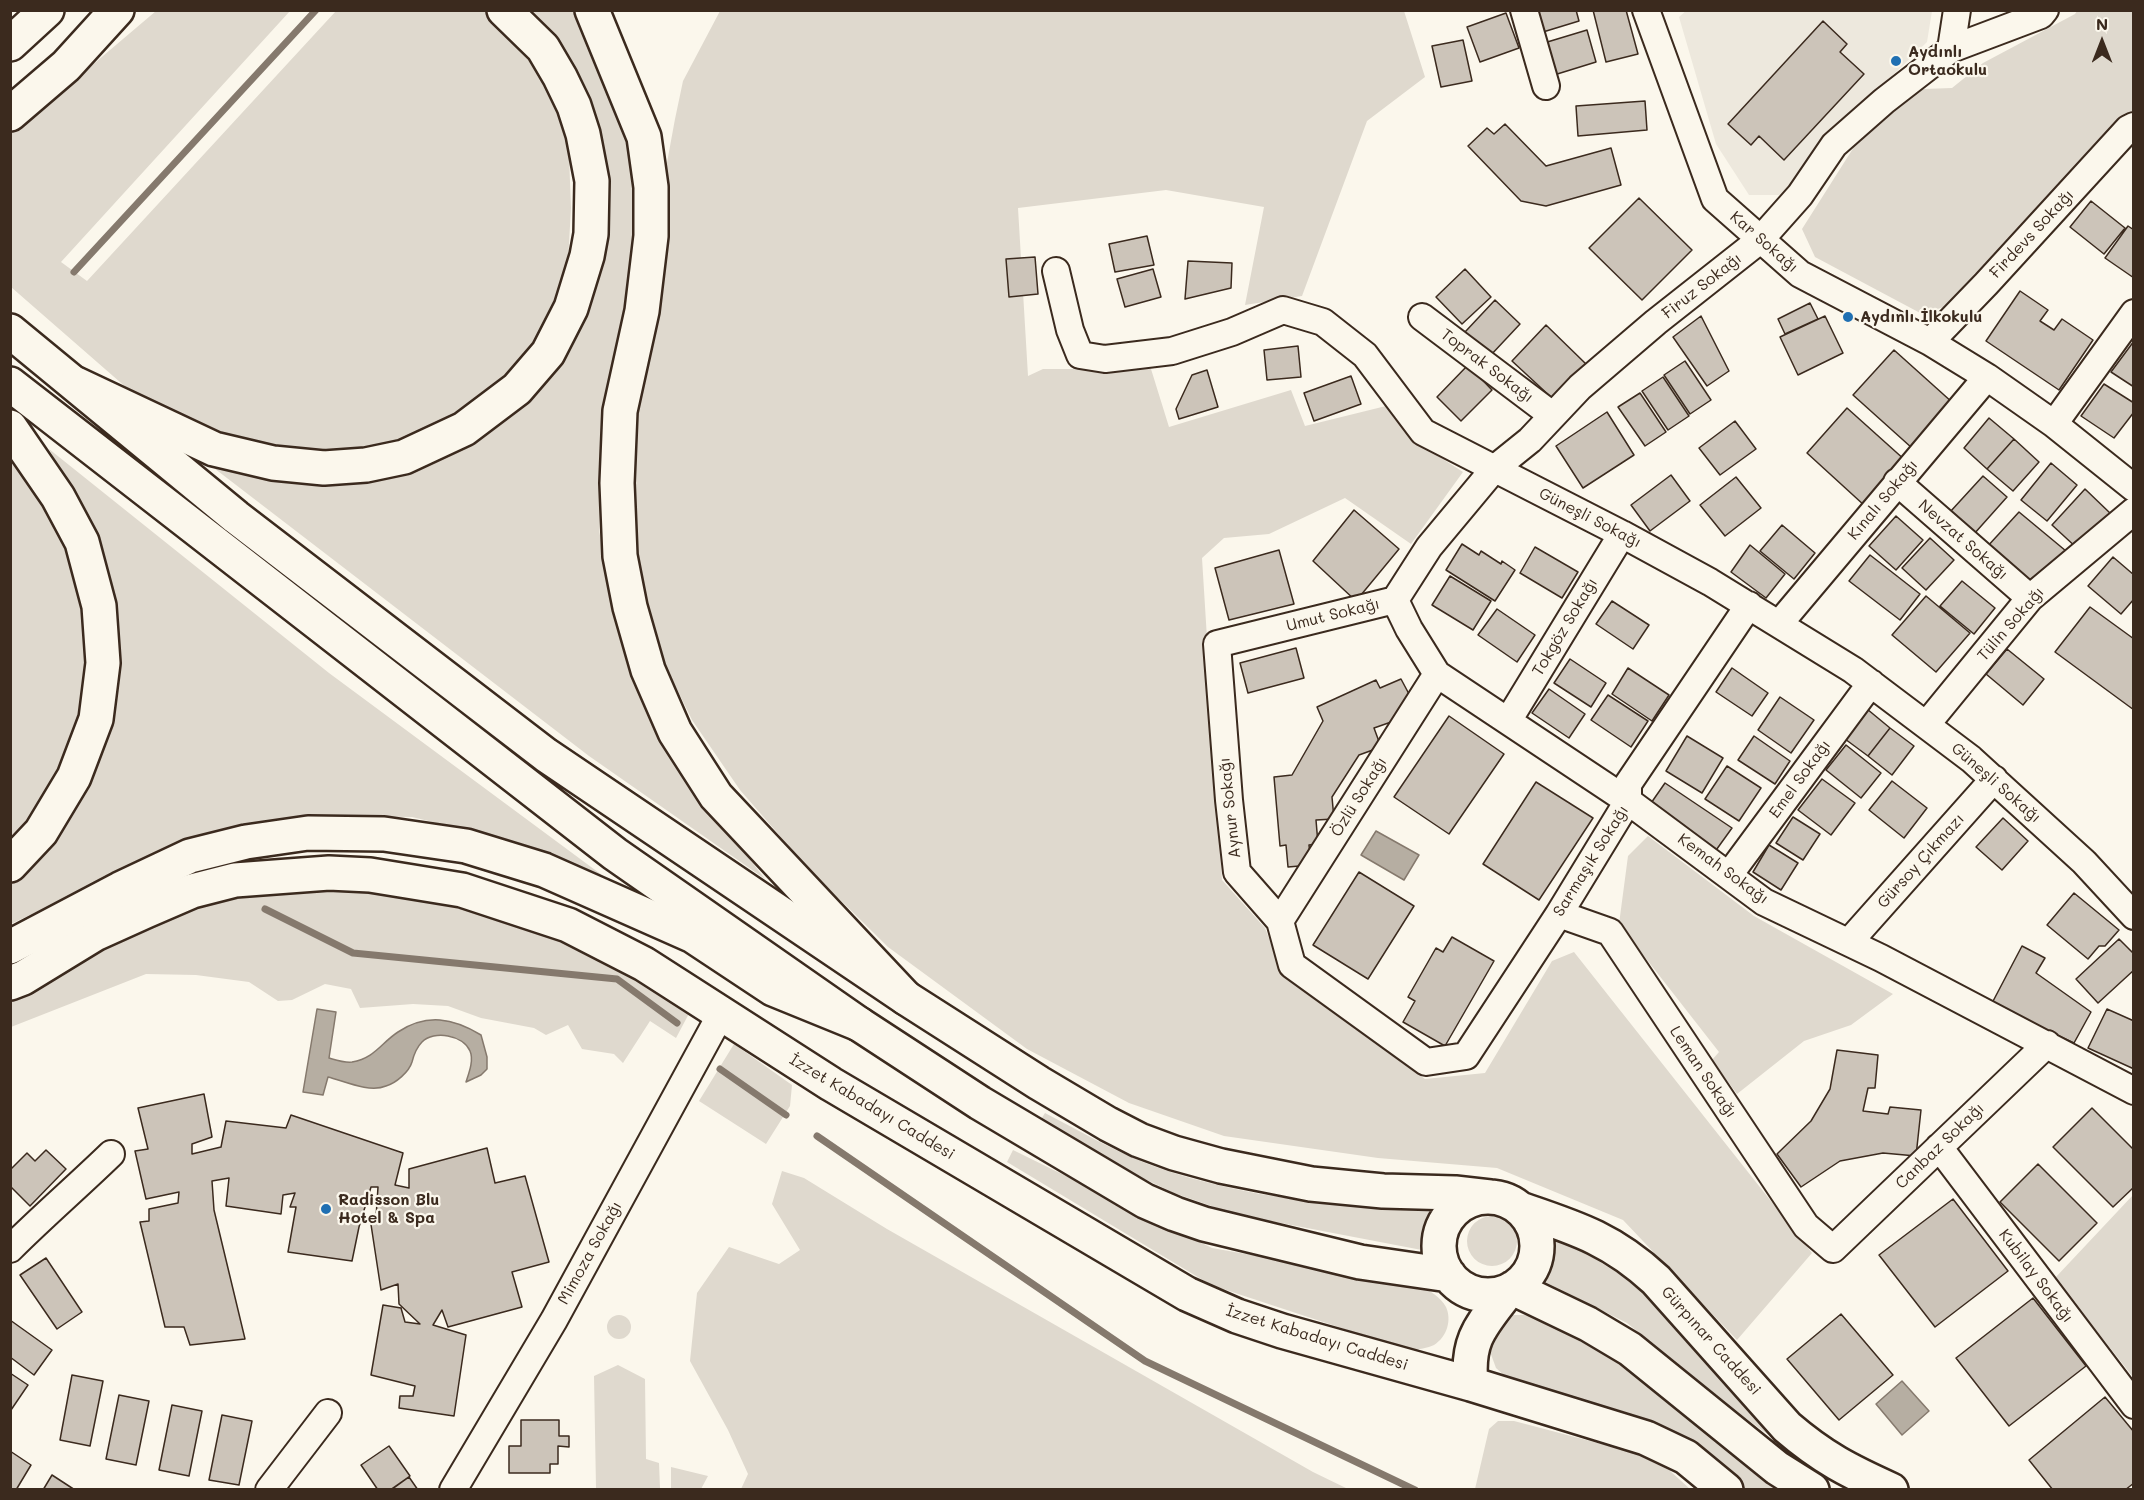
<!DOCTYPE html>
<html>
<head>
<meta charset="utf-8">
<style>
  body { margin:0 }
  #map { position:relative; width:2144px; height:1500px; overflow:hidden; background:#fbf7ec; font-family:Mali,sans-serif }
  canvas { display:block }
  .frame { position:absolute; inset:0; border:12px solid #3b2a1e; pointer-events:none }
  .north { position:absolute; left:2072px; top:12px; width:60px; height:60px; -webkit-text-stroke:4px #fbf7ec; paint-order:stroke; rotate:0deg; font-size:16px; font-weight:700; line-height:24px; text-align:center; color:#3b2a1e }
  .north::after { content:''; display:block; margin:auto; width:21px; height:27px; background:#3b2a1e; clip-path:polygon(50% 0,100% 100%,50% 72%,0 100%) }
</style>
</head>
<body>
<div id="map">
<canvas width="2144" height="1500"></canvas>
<div class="frame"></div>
<div class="north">N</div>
</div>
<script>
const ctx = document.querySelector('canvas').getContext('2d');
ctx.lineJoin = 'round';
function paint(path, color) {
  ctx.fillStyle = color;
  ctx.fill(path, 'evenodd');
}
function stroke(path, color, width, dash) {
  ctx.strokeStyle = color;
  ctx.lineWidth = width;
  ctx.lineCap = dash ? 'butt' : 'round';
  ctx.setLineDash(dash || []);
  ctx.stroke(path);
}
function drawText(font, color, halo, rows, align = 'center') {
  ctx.font = font + ' Mali,sans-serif';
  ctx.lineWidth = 4.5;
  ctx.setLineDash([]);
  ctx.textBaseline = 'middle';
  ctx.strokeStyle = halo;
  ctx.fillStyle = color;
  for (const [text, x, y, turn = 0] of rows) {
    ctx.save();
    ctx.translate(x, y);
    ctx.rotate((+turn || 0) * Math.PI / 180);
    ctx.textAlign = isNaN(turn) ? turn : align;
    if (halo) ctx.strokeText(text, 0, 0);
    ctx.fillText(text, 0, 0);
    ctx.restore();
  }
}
paint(new Path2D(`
  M1687,10L1932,11L1927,42L1826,140L1786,195H1749L1716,144L1679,17Z`), '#ede8dd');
paint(new Path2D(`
  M156,11H290L61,262L87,281L336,11H485L536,69L568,128L571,208L568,262L547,323L514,376L440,431L375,447L300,451L247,446L152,410L11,287V134Z
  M526,11H579L627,132L635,179L637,228L601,448L599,530L612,600L633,675L662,745L765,879L589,756L210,465L306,479L424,465L485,434L538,388L578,321L584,97L552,34Z
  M720,11H1404L1425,77L1367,121L1302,296L1245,305L1264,207L1166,190L1018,208L1028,376L1043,369H1151L1169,427L1291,390L1305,426L1386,406L1410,438L1463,472L1411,544L1345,498L1269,534L1224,538L1202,558L1222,880L1265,928L1284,977L1425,1079L1485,1073L1552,961L1574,952L1812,1253L1737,1340L1623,1220L1497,1168L1378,1158L1224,1136L1129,1103L1027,1049L888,947L807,867L740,790L692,720L656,646L637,584L632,448L664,179L675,119L683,81Z
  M2077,11H2133V116L1950,305L1922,314L1815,257L1802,229L1859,139L1923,89L1952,88L1983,63L2075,14Z
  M49,449L329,673L610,881L499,838L412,817L330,816L247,827L164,851L11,924V885L60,829L92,778L110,724L87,519Z
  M10,451L21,464L69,555L81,597L87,648L83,698L66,763L26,830L10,843Z
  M1648,836L1754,916L1893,994L1851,1025L1804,1041L1737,1094L1712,1060L1719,1052L1619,924L1628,856Z
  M408,883L584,942L693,1006L676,1038L650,1021L623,1063L614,1054L582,1049L568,1025L546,1035L534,1028L481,1018L448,1006L413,1004L360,1008L351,989L325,984L292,1000L278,1001L249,982L196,975L146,974L11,1027V979L212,884Z
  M734,1044L792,1085L790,1106L766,1144L699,1101Z
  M1045,1113C1082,1132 1117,1153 1156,1167C1247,1199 1343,1207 1439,1210L1431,1229L1427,1251L1265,1220L1220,1209L1174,1193L1107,1161L1040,1121Z
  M1013,1150L1212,1248L1421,1285C1429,1291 1441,1297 1446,1307C1452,1320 1447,1337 1434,1345C1428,1348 1418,1349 1411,1351L1211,1285L1007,1162Z
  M782,1171L804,1178L887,1229L1313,1472L1348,1489H741L748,1474L728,1430L690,1361L697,1293L729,1247L779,1264L800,1250L772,1204Z
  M2133,1195V1377L2055,1278Z
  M1467 1241a25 25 0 1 1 50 0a25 25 0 1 1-50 0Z
  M1552,1232L1624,1277L1669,1316L1721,1379L1782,1445L1740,1414L1627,1323L1537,1278C1549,1263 1552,1251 1552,1232Z
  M607 1327a12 12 0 1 1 24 0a12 12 0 1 1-24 0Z
  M1508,1315H1524L1546,1319L1593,1341L1783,1489H1742L1629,1413L1506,1377L1496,1368L1489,1349L1492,1331Z
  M618,1365L645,1379L646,1459L659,1463L660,1488H596L594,1376Z
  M1498,1421H1514L1632,1452L1669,1470L1690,1489H1475L1489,1429Z
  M671,1467L708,1476L701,1489H671Z`), '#dfd9ce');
const water = new Path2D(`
  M1376,831L1419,855L1404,880L1361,855Z
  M317,1009L336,1012L329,1058C336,1060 345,1063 352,1062C375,1058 381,1043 398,1032C427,1013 453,1018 481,1035L487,1057V1069L481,1075L466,1082C469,1073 474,1060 470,1051C463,1035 434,1030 422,1042C416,1048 414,1054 412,1062C409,1072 396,1083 386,1086C369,1093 344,1081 328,1077L323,1095L303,1092Z
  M1902,1381L1929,1411L1902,1435L1876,1404Z`);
paint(water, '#b6aea2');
stroke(water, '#85796d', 1.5);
stroke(new Path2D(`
  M74,272L316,10
  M265,909L353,953L617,979L677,1023
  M720,1069L786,1115
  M817,1136L1145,1361L1415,1490`), '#85796d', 7);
const building = new Path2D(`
  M1536,10H1576L1579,21L1543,32Z
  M1593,10H1626L1638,54L1606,62Z
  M1506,13L1519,48L1480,62L1467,27Z
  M1823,21L1847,44L1840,52L1864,74L1784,160L1759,136L1751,145L1728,124Z
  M1587,30L1596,62L1554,75L1544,43Z
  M1463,40L1472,81L1441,87L1432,46Z
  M1645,101L1647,130L1578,136L1576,106Z
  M1505,124L1546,166L1611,148L1621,185L1546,206L1521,201L1468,146L1487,128L1494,134Z
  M1639,198L1692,250L1642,300L1589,248Z
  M2091,201L2125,228L2104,254L2070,227Z
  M2128,226L2134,230V278L2105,258Z
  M1147,236L1154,265L1115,272L1109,244Z
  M1035,257L1038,294L1009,297L1006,259Z
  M1188,261L1232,263L1231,288L1185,299Z
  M1153,269L1161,297L1125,307L1117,279Z
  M1465,269L1491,297L1462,324L1436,297Z
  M2020,291L2048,310L2040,321L2054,330L2062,319L2093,340L2059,390L1986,341Z
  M1495,300L1520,324L1490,356L1465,332Z
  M1810,303L1818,319L1785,334L1778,319Z
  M1701,316L1729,371L1707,386L1673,337Z
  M1825,316L1843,353L1798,375L1780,337Z
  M1546,325L1586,364L1553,399L1512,361Z
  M2134,341V387L2111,372Z
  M1298,346L1301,377L1267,380L1264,350Z
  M1894,350L1953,403L1912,448L1853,395Z
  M1685,361L1711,400L1690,414L1664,375Z
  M1468,365L1492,390L1461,421L1437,397Z
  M1207,370L1218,407L1179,419L1176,409L1192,375Z
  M1351,376L1361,404L1314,421L1304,393Z
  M1663,377L1689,416L1668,430L1642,391Z
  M2104,384L2134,403V412L2114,438L2081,416Z
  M1640,393L1666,432L1645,446L1618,407Z
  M1847,408L1906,461L1865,506L1807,453Z
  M1607,412L1634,455L1583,488L1556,446Z
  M1989,418L2014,439L1987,469L1964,448Z
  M1735,421L1756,449L1720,475L1699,448Z
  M2014,439L2039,462L2013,491L1987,469Z
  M2051,463L2077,485L2047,521L2021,500Z
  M1671,475L1690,501L1650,531L1631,505Z
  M1983,476L2007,497L1974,534L1950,512Z
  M1736,477L1761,508L1725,536L1700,505Z
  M2085,489L2111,514L2078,549L2052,525Z
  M1354,510L1399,549L1356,601L1313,561Z
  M2019,512L2066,551L2025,584L1986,548Z
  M1896,516L1923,540L1896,570L1869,546Z
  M1782,525L1815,553L1794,579L1760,551Z
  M1930,538L1954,560L1926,590L1902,568Z
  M1462,544L1479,555L1481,551L1501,564L1502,561L1515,570L1495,601L1446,570Z
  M1750,545L1785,574L1766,598L1731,572Z
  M1535,547L1578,572L1562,598L1520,573Z
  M1279,550L1294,604L1229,620L1215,568Z
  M1870,555L1920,594L1900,620L1849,581Z
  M2113,557L2134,575V599L2121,614L2088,586Z
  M1450,576L1491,601L1473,630L1432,605Z
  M1962,581L1995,608L1974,634L1940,606Z
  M1926,596L1970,633L1936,672L1892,635Z
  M1612,601L1649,625L1633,649L1596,624Z
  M2090,607L2134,639V710L2055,652Z
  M1497,609L1535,635L1517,662L1478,635Z
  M1296,648L1304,678L1248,693L1240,663Z
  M2007,649L2044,679L2023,705L1986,674Z
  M1570,659L1606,683L1591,707L1554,683Z
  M1628,668L1669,695L1652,721L1612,694Z
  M1732,668L1768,693L1752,716L1716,692Z
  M1401,679L1409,694L1394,721L1374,728L1381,747L1359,755L1332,797L1334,819L1316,820L1318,844L1309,845L1311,865L1288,867L1286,845L1280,846L1274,777L1292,775L1323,721L1317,707L1376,680L1380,688Z
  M1549,689L1585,714L1569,738L1532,713Z
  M1608,695L1648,721L1631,747L1591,720Z
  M1780,697L1814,720L1791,753L1758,730Z
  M1867,709L1890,728L1868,756L1845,739Z
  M1449,716L1504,754L1449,834L1394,797Z
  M1890,728L1914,746L1892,775L1868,756Z
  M1687,736L1723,758L1702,793L1666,771Z
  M1754,736L1790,761L1775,784L1738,760Z
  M1846,745L1881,773L1861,798L1826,770Z
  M1727,766L1761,788L1739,821L1705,799Z
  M1822,779L1855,803L1831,835L1798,810Z
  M1892,781L1927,808L1904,838L1869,810Z
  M1536,782L1593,818L1539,900L1483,864Z
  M1665,783L1732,828L1714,853L1649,806Z
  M1793,817L1820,834L1803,860L1776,843Z
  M2003,818L2028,841L2002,870L1976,847Z
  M1769,845L1798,863L1781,890L1753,872Z
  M1359,872L1414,906L1368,979L1313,945Z
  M2074,893L2119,930L2105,946H2099L2088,959L2047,925Z
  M1452,937L1494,961L1445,1046L1403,1022L1415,1001L1408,997L1436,948L1443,952Z
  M2119,939L2134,954V970L2098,1003L2076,979Z
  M2022,946L2045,958L2036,973L2091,1012L2074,1043L1991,1005Z
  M2107,1009L2134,1021V1069L2088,1048Z
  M1837,1050L1878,1055L1875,1088H1868L1863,1111L1888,1114L1890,1107L1921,1110L1916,1156L1883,1153L1840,1161L1801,1187L1777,1154L1811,1121L1830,1089Z
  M204,1094L212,1137L192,1144V1154L221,1147L226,1121L286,1128L291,1115L403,1153L395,1185L409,1188V1169L487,1148L495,1183L525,1176L549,1262L512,1272L522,1307L448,1327L442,1310L433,1325L466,1335L454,1416L399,1408L400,1396H413L415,1386L371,1375L383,1305L401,1308L405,1322L420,1324L399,1304L398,1284L381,1290L370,1218H376L378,1187H371L359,1227L352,1261L288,1252L296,1207H290L295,1193L283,1195L281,1214L226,1206L229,1178L212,1181L214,1210L245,1339L190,1345L184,1327H165L140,1222L149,1221V1209L178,1203L179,1192L146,1199L135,1151L148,1149L138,1108Z
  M2092,1108L2134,1150V1187L2113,1207L2053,1147Z
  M46,1150L66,1169L30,1206L10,1186V1170L27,1153L35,1161Z
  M2038,1164L2097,1223L2059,1261L2000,1202Z
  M1953,1199L2008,1271L1935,1327L1879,1255Z
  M46,1258L82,1312L57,1329L20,1275Z
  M2033,1298L2086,1366L2009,1426L1956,1358Z
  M1841,1314L1893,1375L1839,1420L1787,1359Z
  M10,1320L52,1350L34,1375L10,1357Z
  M10,1373L28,1385L11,1410H10Z
  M72,1375L103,1381L90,1446L60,1440Z
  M119,1395L149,1401L136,1465L106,1459Z
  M2105,1397L2134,1432V1483L2125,1490H2053L2029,1460Z
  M172,1405L202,1411L189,1476L159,1470Z
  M222,1415L252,1421L239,1485L209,1480Z
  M521,1420H559V1436H569V1447L558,1446V1464H550V1473H509V1446H521Z
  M389,1446L410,1476L390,1490H378L361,1465Z
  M10,1451L31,1465L16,1490H10Z
  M52,1475L75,1490H43Z
  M409,1477L418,1490H391Z`);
paint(building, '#ccc4b9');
stroke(building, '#3b2a1e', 1.5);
const street = new Path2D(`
  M1524,10L1546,86
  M1646,10L1715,199L1800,274L1930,342L1987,377L2054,424L2134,488
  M1951,49L2041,15L2045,10
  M1056,271L1070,330L1080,355L1105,359L1172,351L1232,332L1283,310L1323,322L1365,355L1423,432L1622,534L1710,582L1853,670L1971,759L2084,862L2134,916
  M1422,317L1552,415
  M1930,342L1986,284L2128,129L2134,126
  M2054,424L2134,313
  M1897,482L2030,598
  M1395,600L1409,629L1437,674L1628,801L1764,902L1881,958L2134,1091
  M1749,605L1628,784V801L1559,914L1466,1056L1426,1062L1292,965L1280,921L1237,872L1229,800L1217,644L1395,600L1429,547L1494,469L1530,440L1580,387L1656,322L1760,240L1800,195L1834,145L1884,101L1951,49L1957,10
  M1779,624L1987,377
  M1508,721L1622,534
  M1926,725L2030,598L2134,511
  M1729,875L1871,683
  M1559,914L1610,932L1806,1226L1833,1249L2047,1044
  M1280,921L1437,674
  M1849,942L1994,779
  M1939,1147L2134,1405
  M10,1249C43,1216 78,1186 111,1154
  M269,1490L328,1413
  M453,1490L554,1320L721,1014`);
const secondary = new Path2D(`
  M10,331L236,517L546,755L906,998L1039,1083L1108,1124L1139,1140L1174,1153L1221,1166L1311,1184L1383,1191L1455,1193L1490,1197
  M10,384L615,854L859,1024L980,1103L1145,1201L1175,1214L1204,1224L1360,1262L1449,1275
  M10,983L23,978L95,934L146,911L192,891L235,880L329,873L370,875L462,890L568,925L644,964L831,1084L1187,1294L1237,1316L1282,1331L1471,1384L1646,1438L1686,1457L1726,1490
  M1439 1246a49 49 0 1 1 98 0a49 49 0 1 1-98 0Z
  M1520,1209C1576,1228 1612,1239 1656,1280L1787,1427C1823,1458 1849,1471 1891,1490
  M1513,1288L1588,1324L1630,1349L1777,1468L1812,1490
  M1471,1384C1466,1339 1482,1325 1507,1292`);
const highway = new Path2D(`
  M592,10L644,137L651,187V236L642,311L620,411L617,483L620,556L630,607L648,670L675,732L716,796L906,998
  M10,44L47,10
  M10,114L66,66L117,10
  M76,384L214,449L273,463L324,468L366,465L404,457L464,429L517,389L548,353L571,308L587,256L591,234L592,181L583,134L574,106L560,77L543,48L504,10
  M10,427L58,497L82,542L99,606L103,663L96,719L74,777L41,832L10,865
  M10,947L120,889L190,856L246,842L308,833L384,834L466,846L544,870L693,936L773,989L859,1024`);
stroke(street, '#3b2a1e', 30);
stroke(secondary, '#3b2a1e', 38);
stroke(highway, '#3b2a1e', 38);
stroke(street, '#fbf7ec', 26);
stroke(secondary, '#fbf7ec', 33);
stroke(highway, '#fbf7ec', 33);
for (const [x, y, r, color] of [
  [1896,61,6,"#1f6fb2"],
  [1848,317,6,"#1f6fb2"],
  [326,1209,6,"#1f6fb2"]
]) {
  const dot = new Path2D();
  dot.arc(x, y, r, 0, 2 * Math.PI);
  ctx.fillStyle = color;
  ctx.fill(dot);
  stroke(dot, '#fbf7ec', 2);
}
drawText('bold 16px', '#3b2a1e', '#fbf7ec', [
  ["Aydınlı",1908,52],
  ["Ortaokulu",1908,70],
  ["Aydınlı İlkokulu",1860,317],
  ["Radisson Blu",338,1200],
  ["Hotel & Spa",338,1218]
], 'left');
drawText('16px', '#3b2a1e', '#fbf7ec', [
  ["Firdevs Sokağı",2032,234,-47],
  ["Kar Sokağı",1764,242,41],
  ["Firuz Sokağı",1702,286,-38],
  ["Toprak Sokağı",1487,366,37],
  ["Kınalı Sokağı",1883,500,-50],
  ["Güneşli Sokağı",1590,518,27],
  ["Nevzat Sokağı",1963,540,41],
  ["Umut Sokağı",1333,615,-14],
  ["Tülin Sokağı",2011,624,-49],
  ["Tokgöz Sokağı",1565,627,-59],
  ["Emel Sokağı",1800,779,-54],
  ["Güneşli Sokağı",1996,783,41],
  ["Özlü Sokağı",1359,797,-58],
  ["Aynur Sokağı",1230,808,-96],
  ["Sarmaşık Sokağı",1591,861,-58],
  ["Gürsoy Çıkmazı",1921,861,-48],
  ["Kemah Sokağı",1723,869,36],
  ["Leman Sokağı",1703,1072,56],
  ["İzzet Kabadayı Caddesi",872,1107,31],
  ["Canbaz Sokağı",1940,1146,-44],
  ["Mimoza Sokağı",590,1253,-61],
  ["Kubilay Sokağı",2036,1276,53],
  ["İzzet Kabadayı Caddesi",1317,1338,17],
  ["Gürpınar Caddesi",1711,1341,48]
]);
</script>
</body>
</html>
